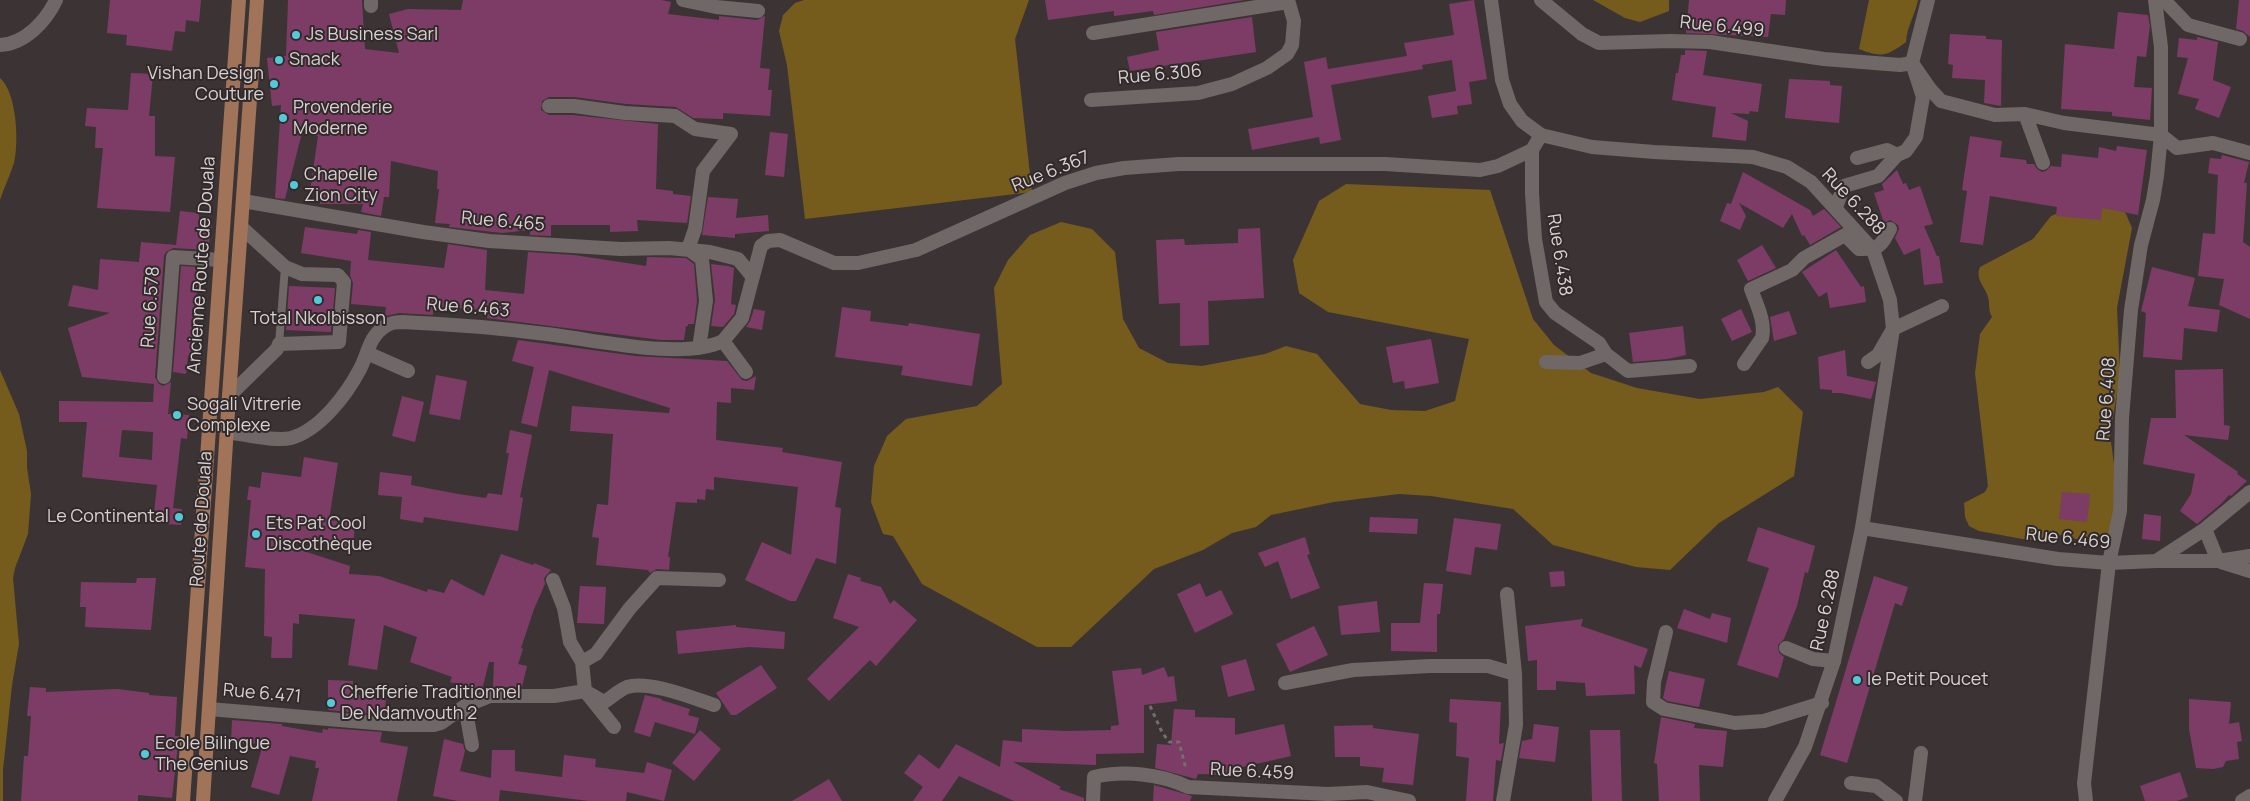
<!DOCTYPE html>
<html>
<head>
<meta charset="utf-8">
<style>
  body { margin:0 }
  canvas { display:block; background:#3c3434 }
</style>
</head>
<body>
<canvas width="2250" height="801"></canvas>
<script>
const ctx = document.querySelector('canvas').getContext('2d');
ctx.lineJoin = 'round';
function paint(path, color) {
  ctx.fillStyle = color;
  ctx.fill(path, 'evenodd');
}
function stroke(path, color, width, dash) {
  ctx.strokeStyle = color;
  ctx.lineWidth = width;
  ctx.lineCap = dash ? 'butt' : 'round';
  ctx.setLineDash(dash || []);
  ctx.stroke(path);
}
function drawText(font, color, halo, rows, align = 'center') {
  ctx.font = font + ' Manrope,sans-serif';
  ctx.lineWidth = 4;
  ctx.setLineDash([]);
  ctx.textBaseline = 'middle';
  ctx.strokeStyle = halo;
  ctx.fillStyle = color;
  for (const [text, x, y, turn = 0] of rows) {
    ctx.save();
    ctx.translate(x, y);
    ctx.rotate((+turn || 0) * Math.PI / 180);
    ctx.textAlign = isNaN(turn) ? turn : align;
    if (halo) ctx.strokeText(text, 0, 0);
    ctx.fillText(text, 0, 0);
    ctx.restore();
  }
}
paint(new Path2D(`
  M804,0H1029L1015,39L1032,192L805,219L787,65L779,31L783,15L795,3Z
  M1593,0H1669V11L1640,22L1625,18Z
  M1869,0H1918C1915,15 1907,26 1906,42C1887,56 1882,58 1859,49Z
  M0,78C17,93 19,142 14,163C10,175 4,188 0,200Z
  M1346,184L1490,190L1533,319L1554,345L1591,373L1637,388L1700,399L1764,392L1778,387L1803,412L1794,476L1719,523L1670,570L1636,567L1553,545L1513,509L1431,496L1399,494L1334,502L1271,515L1256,527L1232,533L1203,550L1154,569L1071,647H1037L922,584L893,536L883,534L871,502L874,466L887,436L906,419L977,406L1002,384L994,288L1008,260L1030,235L1061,222L1092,229L1115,252L1123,319L1139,348L1168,363L1202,366L1265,354L1286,346L1317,354L1360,404L1391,410L1425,411L1455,401L1469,339L1328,312L1299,293L1293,260L1319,201Z
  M2077,205L2121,208L2126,214L2132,228L2117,308L2120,375L2110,435L2115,471L2113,523L2108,534L2094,540H2080L2061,535L2049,538L2028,540L1979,531L1969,526L1965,517L1964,503L1985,492L1988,486L1975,373L1980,334L1992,317C1988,310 1990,304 1988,297C1985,286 1975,280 1980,267L2033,239L2051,216Z
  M0,370L19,414L27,451V468L31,494L28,534L15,568L13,578L19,644L12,685L3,770V801H0Z`), '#755b1c');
paint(new Path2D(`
  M110,0H201L199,22L186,20L185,32L175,31L172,51L126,45L127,35L107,33Z
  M288,0H362L365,49L399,53L389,14L408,9L461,10L463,0H661L671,2L668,14L719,20V16L757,20L765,16L760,68L770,69L768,90H772L770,116L723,113V119L693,118L676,107L626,104L574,97H549L542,101L541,110L549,115H573L658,124L656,189L673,191V194L691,196L687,223L637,220L638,231L610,232V225H551V236L530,235V230L502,233L449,227L450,224L435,223L439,189H437L438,171L391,161L389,197H384L381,216L361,212L363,204H320V192L310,191L318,136L302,133L285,199L275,198L281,105L272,106L267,58L286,56Z
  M1045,0H1245L1154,15L1153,11L1114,16V11L1048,20Z
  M1474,0L1487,79L1469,82L1472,104L1457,106L1458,114L1432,118L1428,96L1456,91L1452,60L1422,65L1423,69L1331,85L1341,140L1320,144L1319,137L1252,150L1248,129L1313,117L1304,62L1326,57L1328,69L1407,56L1404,43L1454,35L1449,4Z
  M1689,0H1786L1785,15L1771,14L1768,37L1686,33Z
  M2239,0H2250V37L2243,31L2236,29Z
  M2118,12L2148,15L2150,26L2146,57L2137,56L2134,87L2152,88L2150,120L2112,116V112L2061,109L2065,44L2114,49Z
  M1252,17L1256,52L1130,71L1127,57L1159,50L1156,32Z
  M1950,34L1986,36V39L2002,40L2001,106L1984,103L1985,80L1952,78L1953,65L1948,64Z
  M2197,37L2218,42L2213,80L2231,87L2219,118L2195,109L2199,99L2178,94L2188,58L2177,57L2179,38L2197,40Z
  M1685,50L1707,51L1703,75L1762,84L1758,112L1750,111L1749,114L1731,113L1748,121L1746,141L1712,137L1716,107L1672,100L1676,73H1678L1681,55H1685Z
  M131,73L153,74L149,116H155V156L175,157L170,212L97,208L103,148H95L96,127L85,126L87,108L128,110Z
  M1789,79L1830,81V85L1842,86L1839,123L1785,118Z
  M770,132L788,134L784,177L765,175Z
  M1970,136L2002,141L2000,157L2026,160L2027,164H2034L2037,169L2042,172L2046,171L2051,166L2061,167L2062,154L2098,158L2099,147L2116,151L2117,146L2147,150L2138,215L2102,208L2101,220L2056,216L2057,207L1990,196L1983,245L1960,242L1967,191L1962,190Z
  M2222,155L2249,162L2244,183H2247L2243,242L2250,247V319L2219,305L2224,279L2198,276L2203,233L2215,234L2218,175L2208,173L2210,158L2221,159Z
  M1897,170L1903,184L1906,183L1909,190L1920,186L1933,224L1924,226L1937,256H1939L1943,283L1924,285L1920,248L1904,255L1895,238L1899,229L1898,225L1890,220L1884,223L1874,193L1884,190L1882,184Z
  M1743,172L1810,210L1813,216L1824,209L1841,227L1810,245L1804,235L1802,236L1792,214L1783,228L1739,203L1746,216L1740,230L1720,221L1727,203L1731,204Z
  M708,197L738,199L736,218L768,215L769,231L735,234V238L702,235Z
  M180,211L199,213V222L212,224L208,250L173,248L166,252L164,256L155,377L159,384L163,386L171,382L168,414L189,415L187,439L181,438L173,508L182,509L181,525L153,523L157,485L82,477L87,422H59V401L153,402L154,384L82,377L68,328L110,313L68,306L73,285L98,290L100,259L139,262L141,242L176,245ZM122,430L153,432L152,460L119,457Z
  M305,227L357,234L358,230L371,232L368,260L444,268L448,244L487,250L485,290L524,294L528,252L574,255L646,266L647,257L686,258L694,264L697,301L694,324H688V326H686L684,340H661L487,318L488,310L433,307V315L399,313L385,316L386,307L351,304L353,283L350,275L351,261L301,253Z
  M1260,228L1264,298L1208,301L1209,345L1180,346V303L1159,304L1156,240L1184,239L1185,245L1238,243V229Z
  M1762,245L1776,268L1748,281L1737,260Z
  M1836,250L1861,287L1864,286L1866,302L1830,308L1827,292L1819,297L1802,272Z
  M711,264L728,266L734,268L731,304L736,305L734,314L723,327L711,326L715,300Z
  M181,266L199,267L193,337H196L194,356H188L186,374L173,372Z
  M2152,267L2195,278L2188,306L2220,310L2217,332L2184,328L2182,360L2143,357L2146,313L2141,311Z
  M289,286L335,288L331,332L286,330Z
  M842,307L871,311L870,321L908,326L909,323L980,334L972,386L901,375L903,366L835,357Z
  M754,309L765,311L762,330L746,327L750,321Z
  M1741,309L1752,332L1732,341L1721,319Z
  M1789,311L1797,334L1774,341L1770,317Z
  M1683,326L1686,355L1668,359L1633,362L1629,333Z
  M1431,339L1439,383L1405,389L1404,381L1393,383L1386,347Z
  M518,340L636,356L727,361L742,380L747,381L756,376L754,390L731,388V403L717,402L716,440L783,448L782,452L842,462L835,507L841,508L836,564L816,558L796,601H790L745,580L762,542L791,555L798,487L714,477V490L706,489L705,500L697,499V503L676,502L668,557H670L669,570L657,569L650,573L648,570L596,565L599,538L592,537L597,504L608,505L613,434L570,431L572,406L669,413L670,408L549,370L537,427L521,423L534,367L512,361Z
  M1845,350L1847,376L1876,382L1871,399L1841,393H1832V390L1820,389L1818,357Z
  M2223,369L2224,425L2230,426L2228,440L2184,435L2238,472L2237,474L2247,481L2231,496L2229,495L2222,503L2197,524L2180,511L2191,494L2195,474L2143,464L2151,418H2176L2175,370Z
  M436,375L467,381L460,420L429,414Z
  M402,396L424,402L415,442L392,436Z
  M510,430L532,435L520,497L523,498L518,531L424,517L423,523L400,519L402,497L378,495L380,472L412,476L411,485L458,494L486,498L488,493L502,495L509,453H506Z
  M304,457L338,463L329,520L355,523L353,547L292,540L291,547L350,566L349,574L379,576L427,592L428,589L444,593L451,579L484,596L501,554L533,565L534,563L551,570L544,578L545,584L534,609L521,648L523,649L518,664L527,666L522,687H493L494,662H489L482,690L450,682L452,677L410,662L417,637L384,625L377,670L348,665L355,619L299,614V624L293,623L292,658H271L272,637L264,636L265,569L245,567L251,500H247L249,486L260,488L262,472L301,477Z
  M2062,492L2090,494L2087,522L2059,519Z
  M2144,514L2161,516L2160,541L2142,539Z
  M1370,517L1418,519L1417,534L1369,532Z
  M1454,518L1501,524L1497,550L1475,547L1471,575L1446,571Z
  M1758,527L1815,546L1808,573L1805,572L1797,606L1784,639L1778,645L1779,653L1784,657L1778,678L1737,665L1769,568L1747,561Z
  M1305,537L1310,554L1307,555L1320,588L1291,599L1278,561L1265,567L1258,553Z
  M1564,571L1565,586L1551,587L1549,572Z
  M848,574L861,578L860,581L881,587L890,604L894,600L917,620L876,666L870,660L829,701L807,679L859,627L833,618Z
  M1874,576L1908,587L1902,606L1895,603L1847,763L1820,755Z
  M137,578H156L151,630L85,627L86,607H80L81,582L136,583Z
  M1200,583L1206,597L1221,590L1233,614L1195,633L1177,594Z
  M1424,583L1443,584L1440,614H1437V652L1391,651V623H1420Z
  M580,586L606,587L604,624L577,623Z
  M1377,601L1380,632L1341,635L1338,606Z
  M1684,609L1710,619L1712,613L1731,618L1727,643L1677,628Z
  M1583,619L1581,626L1648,649L1641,668L1634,665L1635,694L1586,696L1585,683L1556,681V690H1537V660L1528,661L1525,626Z
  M736,625V627L785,632L784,649L749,647L678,654L676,631Z
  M1314,626L1328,655L1290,672L1276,644Z
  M1246,659L1255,690L1228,697L1221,666Z
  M761,665L777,688L736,715H731L716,693Z
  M1164,667L1168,677L1174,676L1177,701L1144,705V753L1096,754V765L1013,762L1061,787L1059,789L1084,798V801H1014L959,776L942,801H913L923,787L904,773L919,754L939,769L956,744L1000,767L1003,740L1022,742V729L1066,731L1111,730V726L1119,725L1112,671L1141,668L1142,675Z
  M1669,671L1705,679L1699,707L1667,701L1663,698Z
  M328,680L353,681V694L386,700L384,715L328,710Z
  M30,687L46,688V692L118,689L149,693V695L177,697L175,736H179L172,798L138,795V801H21L24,756H28L31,716H27Z
  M645,695L662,699L661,700L690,709L688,715L699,718L695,734L655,722L650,737L634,732Z
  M1450,699L1501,702L1499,744L1504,743L1501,761L1496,760L1493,801H1466L1469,758L1456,756L1457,723L1449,722Z
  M2189,699L2231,702L2229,724L2239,722L2242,741L2237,742L2239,759L2226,761L2223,767L2213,769L2196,768L2189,729Z
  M1174,709L1195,710V717L1235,718V735L1284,724L1291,756L1234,769V775L1198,774L1196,779L1155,768L1157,744L1171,745Z
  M1661,717L1695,724L1694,728L1727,731L1723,767L1699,765L1700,801H1659L1657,764L1654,763Z
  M232,720L282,724V726L322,733L323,729L328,730V728L382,732L380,742L408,747L397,801H312L319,768H315L316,761L290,756L279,795L251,787L263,744L231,743Z
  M1534,724L1559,727L1555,762L1519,758L1522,741L1532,739Z
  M1373,725V728L1419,734L1413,785L1382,782L1384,768L1360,766V757H1335L1334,726Z
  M700,730L721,749L694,781L672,763Z
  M1590,730H1620L1622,801H1592Z
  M444,739L463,744L465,751L460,771L491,778L492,750H515V771L562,777L564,755L596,759L595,767L644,773L647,762L672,770L664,801L627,792L626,801H589L500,790L499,801H458L433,796Z
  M2180,772L2188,797L2177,801H2145L2140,786Z
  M829,779L842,801H792Z
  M1154,785L1192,796L1190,801H1153Z`), '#7c3c65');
stroke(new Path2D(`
  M1150,706L1162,732L1169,742H1179L1186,769`), '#756e6e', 3, [4, 4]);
stroke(new Path2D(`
  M279,344L285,267`), '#706767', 8);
stroke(new Path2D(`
  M371,0V6
  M683,0L716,7L758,11
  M1541,0L1582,34L1599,43L1670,41L1710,42L1824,59L1900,65L1912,63L1930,89L1941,101L1995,115L2025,114L2064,123L2161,135L2177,148L2213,143L2250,153
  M2164,0L2188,25L2240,39
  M1093,33L1288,2
  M1091,100L1198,93L1232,84L1267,68L1287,54L1292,45L1294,21L1288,0
  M549,106H574L625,113L675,116L695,129L731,134L703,171L695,229L688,249L702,259L706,301L699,348
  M2025,114L2043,163
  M1541,135L1532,150V193L1535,239L1546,302L1555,313L1599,343L1606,354L1628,371L1690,366
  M1857,158L1887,150L1897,155
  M243,201L423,232L489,241L621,249L669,248L710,252L738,259L752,276
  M1836,207L1844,186L1878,176L1897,155L1906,151L1916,137L1923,97L1912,63L1928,0
  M723,341L742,318L761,246L768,241L780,240L834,263H858L916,250L1065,183L1096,173L1124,168L1179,164H1385L1480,170L1498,166L1532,150
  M367,353L408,371
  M1546,362L1580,363L1606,354
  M1868,362L1878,355L1893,329L1942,306
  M1744,364L1762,338C1766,322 1756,303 1751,289L1792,270L1804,258L1845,235L1859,249C1879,250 1881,246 1890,229
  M164,377L173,257L221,260
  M229,396L277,349L279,344L339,342L344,282L338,275L302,274L285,267L241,227
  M227,432C244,434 275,442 291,438C320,430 347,394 360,369C368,354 369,337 384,327C389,323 396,322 402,322C450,324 499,328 546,334C592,339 682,361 723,341L746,372
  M1862,528L2058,559L2109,563L2156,561L2205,529L2250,492
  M2205,529L2218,561
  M2156,561H2218L2250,556
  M2221,562L2250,571
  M553,580L564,608L570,642L582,662
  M1666,632L1654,682L1653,702L1664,709L1735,723L1764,721L1822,703
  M1786,648L1813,659L1834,661
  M1285,683L1353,670L1430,666H1488L1515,674
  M465,706L472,745
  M209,709L399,725H434L441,723L465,706L490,696H554L585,691L604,702C611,698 619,690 627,687C648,680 693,698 714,705
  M614,727L585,691L582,662L596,654L630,608L657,578L719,580
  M1851,783L1876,786L1896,801
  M1093,801L1094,777C1124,770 1161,774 1188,787L1328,794L1367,792L1409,801
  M1503,801L1516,725L1515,674L1507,594
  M1915,801L1921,753
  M2086,801L2084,783L2109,563L2120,511L2122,418L2131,310L2141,245L2153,200L2157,176L2161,135V47L2155,0
  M2242,801L2250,796`), '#706767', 14);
stroke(new Path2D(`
  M1491,0L1502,80L1510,104L1522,121L1541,135L1592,147L1654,152L1753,157L1787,167L1811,182L1873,250L1890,300L1893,329L1862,528L1834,661L1805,747L1775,801
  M0,45C25,44 46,21 56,0`), '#706767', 14);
stroke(new Path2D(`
  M183,801L239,0
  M203,801L229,396L257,0`), '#a1745a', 14);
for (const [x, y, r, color] of [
  [296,35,5,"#52cbd9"],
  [279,60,5,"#52cbd9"],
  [274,84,5,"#52cbd9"],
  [283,118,5,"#52cbd9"],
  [294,185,5,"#52cbd9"],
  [318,300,5,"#52cbd9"],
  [177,415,5,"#52cbd9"],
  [179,517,5,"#52cbd9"],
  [256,534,5,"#52cbd9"],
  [1857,680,5,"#52cbd9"],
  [331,703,5,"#52cbd9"],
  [145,754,5,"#52cbd9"]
]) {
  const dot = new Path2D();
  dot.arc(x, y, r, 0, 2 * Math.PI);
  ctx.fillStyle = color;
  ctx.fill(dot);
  stroke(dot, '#322a2a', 2);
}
drawText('18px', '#d7d2d2', '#322a2a', [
  ["Rue 6.499",1722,27,6],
  ["Rue 6.306",1160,75,-5],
  ["Rue 6.367",1051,172,-22],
  ["Rue 6.288",1853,202,47],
  ["Rue 6.465",503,222,5],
  ["Rue 6.438",1559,255,81],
  ["Ancienne Route de Douala",202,265,-86],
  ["Rue 6.578",151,307,-86],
  ["Rue 6.463",468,308,5],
  ["Rue 6.408",2107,399,-86],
  ["Route de Douala",202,519,-86],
  ["Rue 6.469",2068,539,6],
  ["Rue 6.288",1826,610,-78],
  ["Rue 6.471",262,694,5],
  ["Rue 6.459",1252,772,3]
]);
drawText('18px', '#d7d2d2', '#322a2a', [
  ["Js Business Sarl",306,35],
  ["Snack",289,60],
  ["Vishan Design",264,74,"right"],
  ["Couture",264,95,"right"],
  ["Provenderie",293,108],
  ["Moderne",293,129],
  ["Chapelle",304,175],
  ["Zion City",304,196],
  ["Total Nkolbisson",318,319,"center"],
  ["Sogali Vitrerie",187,405],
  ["Complexe",187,426],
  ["Le Continental",169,517,"right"],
  ["Ets Pat Cool",266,524],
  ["Discothèque",266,545],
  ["le Petit Poucet",1867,680],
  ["Chefferie Traditionnel",341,693],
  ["De Ndamvouth 2",341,714],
  ["Ecole Bilingue",155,744],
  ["The Genius",155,765]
], 'left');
</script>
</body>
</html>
